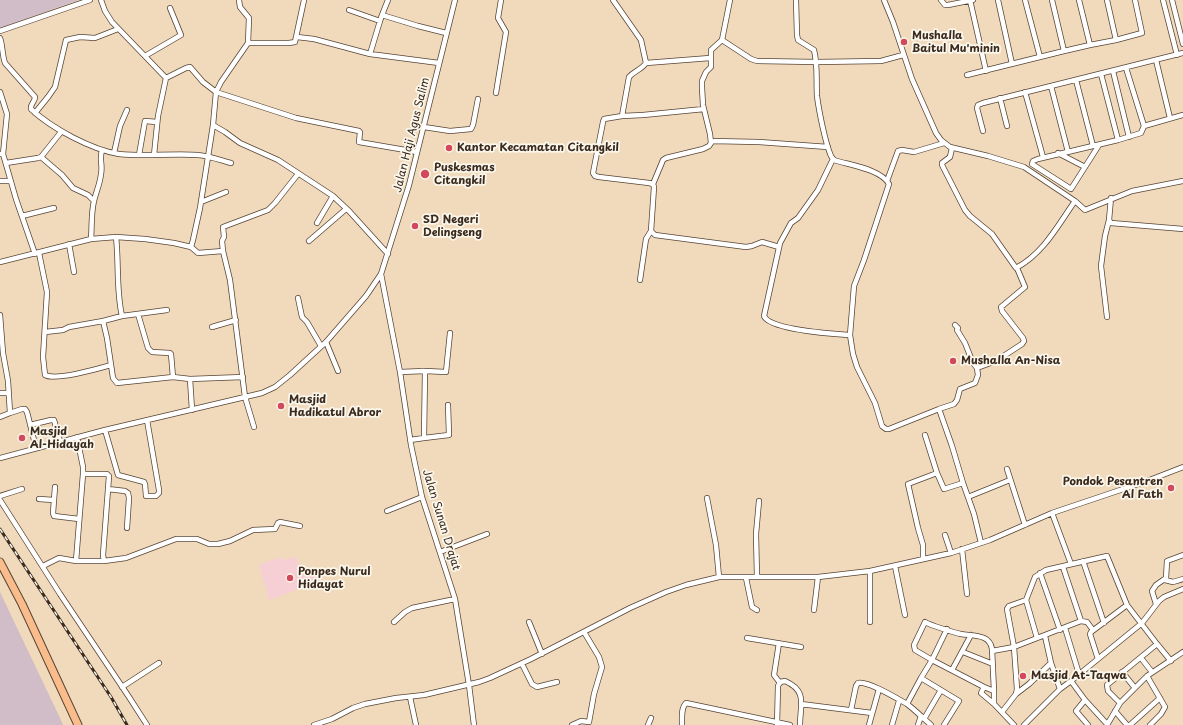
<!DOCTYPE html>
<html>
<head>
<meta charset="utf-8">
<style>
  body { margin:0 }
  canvas { display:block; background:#f1dabb }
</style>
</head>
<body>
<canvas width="1183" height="725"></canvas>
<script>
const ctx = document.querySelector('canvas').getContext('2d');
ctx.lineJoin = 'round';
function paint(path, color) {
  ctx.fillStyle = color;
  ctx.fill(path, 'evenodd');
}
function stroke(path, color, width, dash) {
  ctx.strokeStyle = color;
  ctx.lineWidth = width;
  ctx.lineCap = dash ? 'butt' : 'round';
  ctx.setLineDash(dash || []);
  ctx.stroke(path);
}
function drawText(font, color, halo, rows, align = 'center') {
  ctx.font = font + ' "Playpen Sans",sans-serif';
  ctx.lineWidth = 3.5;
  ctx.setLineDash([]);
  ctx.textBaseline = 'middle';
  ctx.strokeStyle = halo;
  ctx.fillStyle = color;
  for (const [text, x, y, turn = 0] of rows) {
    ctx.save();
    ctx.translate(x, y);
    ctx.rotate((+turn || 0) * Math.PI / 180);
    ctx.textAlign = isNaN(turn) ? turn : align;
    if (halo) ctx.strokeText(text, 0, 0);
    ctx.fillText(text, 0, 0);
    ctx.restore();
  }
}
paint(new Path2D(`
  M280,557L283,560L296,557L301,574L316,572L320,581L269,600L259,565Z`), '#f6cfd5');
paint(new Path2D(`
  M0,0H79L0,28Z
  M0,592L61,720L63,725H0Z`), '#d1bdc8');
const minor = new Path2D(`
  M101,0L105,11L112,22L166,78L158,116L154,155
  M388,0L382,15L418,26L446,33
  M613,0L641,40L646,63
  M796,0L797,35L798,40L814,50C818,66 816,79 817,96C819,111 825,142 831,156L834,160C849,165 881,169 889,184L864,260L854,286L850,335L853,354L857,367L875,403L882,426L886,429H889L939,409L952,446L963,483
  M884,0L893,22L912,79L936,133L941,140L950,147L988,156L1024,167L1075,201L1085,210L1132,191L1183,181
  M941,0L945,5H948L973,0
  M970,0L986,71
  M998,0L1012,64
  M1025,0L1040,57
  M1079,0L1090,45L1116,40
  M1107,0L1116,40L1142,33L1135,0
  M1163,0L1177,55
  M1172,0L1183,44
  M349,10L380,21L382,15
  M0,31L90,0
  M297,37L314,39L370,54L439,63
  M0,38C3,46 2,55 5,63L35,97C35,102 30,104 31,109C51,128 92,150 119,154C146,157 172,153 198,155C209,156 220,160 231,163
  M722,40L751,59L757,61L817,62L881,61L903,55
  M248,43H289L295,42L304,0
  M1064,51L1090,45
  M370,54L380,21
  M145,56L181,35L170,8
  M710,58L646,63C641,70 634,71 629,77L622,116L604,119L603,122L593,173L595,176L599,177L649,183L653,184L654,187L651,231L655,235L746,247L752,246L762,242L779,247
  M1156,60L1170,118
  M1113,71L1129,137
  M1101,74L1118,140
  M967,75L1064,51L1052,0
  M166,78L186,68L190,67L203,82L216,92L296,118L359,131L360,132L359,142L417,152
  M1076,80L1093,146
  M1051,86L1068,152
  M0,92L7,114L3,154
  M1025,92L1043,157
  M496,93L506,32L498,18L501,0
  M1000,98L1007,126
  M35,113L48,97L55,87L66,40L80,37L95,38L118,29
  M622,116L643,115L704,109
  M213,125L225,132L240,143L278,160L333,196L349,211L388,254
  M1144,126L1183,115
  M424,127L450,131L471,129L473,125L478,99
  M983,131L977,108L978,105L983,103L1183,53
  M712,141L759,142L828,147
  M1099,145L1071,189L1032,164L1033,161L1038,159L1118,140L1141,133L1144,126L1126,68
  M952,148L950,157L942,163V165L965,210L970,216L992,234L1016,268C1044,253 1058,225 1075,201
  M114,153L120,126L127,110
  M1058,153L1085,167
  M0,154H3L16,199L35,254
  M139,155L145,121L157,122
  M41,157L62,175L73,188L88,195L94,201
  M833,159L818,190L798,218L791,223L780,243L764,316C770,330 835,334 850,335
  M6,163L38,158L41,157L61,132
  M0,181H10
  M887,181L898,151L902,150L914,152L944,143
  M653,184L663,160L666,158L703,149L709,146L711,143L710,134L703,105L702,88V81L706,72L711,67V50L722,40L730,0
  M1111,198L1109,220L1111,223L1183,229
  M201,202L226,192
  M22,216L54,208
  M317,223L333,196
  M116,237C119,263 116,290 122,316
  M91,239C92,227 91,213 94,201C96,192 100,184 101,174C103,164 99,160 102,150
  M309,241L346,209
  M69,244L74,272
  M191,247L198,253L223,251L230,280L245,397L254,427
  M223,251L222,241L224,237L223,227L268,210L275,203L298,174
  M39,253L47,292L43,357L45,375C56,381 97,369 111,365
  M0,262L91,239L116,237L145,239L174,243L191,247L193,240L200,208L213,125L216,92L221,82L248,43L249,18L240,7L239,0
  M381,274L400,372L411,445L422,497L455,599L469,685L474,725
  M640,280L646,239L651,231
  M298,298L302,317L307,322L321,346
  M138,314L148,348L152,352L170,353L171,354L173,377
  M0,315L3,353L8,381L10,413L22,409H25L27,412L36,448
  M1107,317L1101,266L1105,236L1109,220
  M103,321L107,338L113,378L117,383L173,377L190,379L243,377
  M955,325L958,328L957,330L965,343L973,363L977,368L996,361L1022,344L1024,341L1023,338L1002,311L1001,307L1025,287L1017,268
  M212,327L236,320
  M45,332L63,330L69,327L103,321L122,316L167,310
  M326,342L338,371
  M425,371L446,372L450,333
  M400,372L425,371L424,438L449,435L448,405
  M190,379L192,410
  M0,393H8
  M939,409L954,404L957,400L960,389L975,383L978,375L977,368
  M0,417L10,413
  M30,425L51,420H54L60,441
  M105,430L118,475L144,482L145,484L146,496H156L159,493V490L147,420
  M925,435L937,473
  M77,437L83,467V474H107L109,476L103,555L104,561L126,558L176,539H197L209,544H218L230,541L253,530L275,529L278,523L280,522L300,526
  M410,440L424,438
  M0,458L105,430L262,393L275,387L290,375L326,342L366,296L381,274L409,185L455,0
  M1007,469L1025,525
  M55,487L53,513L54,516L79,519
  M108,489L125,491L128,493L129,498L127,528
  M0,496L22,489
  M968,497L1010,480
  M707,498L716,545L719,577
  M39,499L54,500
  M0,500L60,594L129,697L147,725
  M387,511L422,497
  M1052,513L1071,564
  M945,535L951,553
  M962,549L967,594
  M440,552L487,534
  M923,559V545L918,528L908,484L937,473L944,489L963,483L974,514L981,543
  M76,561L83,474
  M1083,561L1104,623
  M43,566L59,558L76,561H104
  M895,566L905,615
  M1063,567L1081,621
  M1040,573L1060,630
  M757,577L756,534L759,501
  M746,578L752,607L757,610
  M1165,580L1173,582L1183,579
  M1156,604L1152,591L1156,585L1166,578L1167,561L1183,555
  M814,610L818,577
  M394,622L405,612L412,608L455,599
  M529,622L542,654
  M870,622V571
  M1065,628L1079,674
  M947,629L932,660L915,650L914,645L925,622C930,625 955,633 961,634C973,636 990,634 992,649L994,691V704L1014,725
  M1045,636L1051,663L1060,689
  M747,638L801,647
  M1037,638L1026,600L1035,577L1046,570L1107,556L1127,605L1157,644L1171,661
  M779,643L774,675L780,683
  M992,651L1014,647L1081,621L1087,622L1093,630
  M963,652L993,664
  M1141,658L1152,672
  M1098,659L1090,634L1091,632L1127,605
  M522,664L532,684L537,687L557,682
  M952,670L971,635
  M1122,672L1135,688
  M1147,676L1165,707L1161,714L1150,725
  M1071,681L1085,700L1107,724
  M122,687L159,663
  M984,687L981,693L994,704
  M1016,694L1029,684L1051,663
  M410,697L416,725
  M1085,700L1076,711L1088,725
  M1120,703L1108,691L1107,685L1157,644
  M801,704L872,713
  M907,704L921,678
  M851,710L856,686L858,683C867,680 898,699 907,704C915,710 923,718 931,725
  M1115,711L1127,725
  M1002,712L1016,694L1017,689L1014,647L1007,609L1009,606L1026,600
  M924,719L941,690
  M682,724C682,717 681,708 686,703L790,725
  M314,725L332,719L353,708L365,704L396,698L424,695L479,682L490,678L531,659L630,608L666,592L686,585L719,577H818L870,571L951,553L990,540L1052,513L1147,481L1183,467
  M572,725L581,721L589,722L594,694L602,667L599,657L584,632
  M648,725L651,718
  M777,725L778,686L780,682L785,681C808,691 800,705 800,725
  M869,725L879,689
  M892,725L899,701
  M918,725L921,716
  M944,725L959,701L921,678L932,660L984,687L994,691
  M1024,725L1060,689L1071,681L1142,623L1159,601L1164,597L1183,589
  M1107,725L1120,703L1147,676L1183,652
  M1130,725L1160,698`);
const trunk = new Path2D(`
  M0,562L22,604L78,725`);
stroke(minor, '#564436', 6);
stroke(trunk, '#564436', 9);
stroke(minor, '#fff', 4.5);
stroke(trunk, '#f9bc8a', 7);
const rail = new Path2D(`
  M0,529L111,697L127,725`);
stroke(rail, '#3b2a1e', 3);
stroke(rail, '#fbf7ec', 1.5, [4.5]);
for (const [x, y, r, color] of [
  [904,42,4,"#d1495b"],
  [449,148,4,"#d1495b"],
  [425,174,5,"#d1495b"],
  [415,226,4,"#d1495b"],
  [953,361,4,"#d1495b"],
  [281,406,4,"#d1495b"],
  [22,438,4,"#d1495b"],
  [1171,488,4,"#d1495b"],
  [290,578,4,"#d1495b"],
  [1023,676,4,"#d1495b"]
]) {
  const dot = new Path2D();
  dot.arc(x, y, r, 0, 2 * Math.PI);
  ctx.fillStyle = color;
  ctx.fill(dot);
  stroke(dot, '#fbf7ec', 1.5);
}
drawText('bold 11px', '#3b2a1e', '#fbf7ec', [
  ["Mushalla",912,36],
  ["Baitul Mu'minin",912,49],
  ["Kantor Kecamatan Citangkil",457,148],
  ["Puskesmas",434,168],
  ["Citangkil",434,181],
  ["SD Negeri",423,220],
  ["Delingseng",423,233],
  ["Mushalla An-Nisa",961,361],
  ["Masjid",289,400],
  ["Hadikatul Abror",289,413],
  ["Masjid",30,432],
  ["Al-Hidayah",30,445],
  ["Pondok Pesantren",1163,482,"right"],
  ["Al Fath",1163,495,"right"],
  ["Ponpes Nurul",298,572],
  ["Hidayat",298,585],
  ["Masjid At-Taqwa",1031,676]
], 'left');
drawText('11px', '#3b2a1e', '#fbf7ec', [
  ["Jalan Haji Agus Salim",412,135,-76],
  ["Jalan Sunan Drajat",441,520,73]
]);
</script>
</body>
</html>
